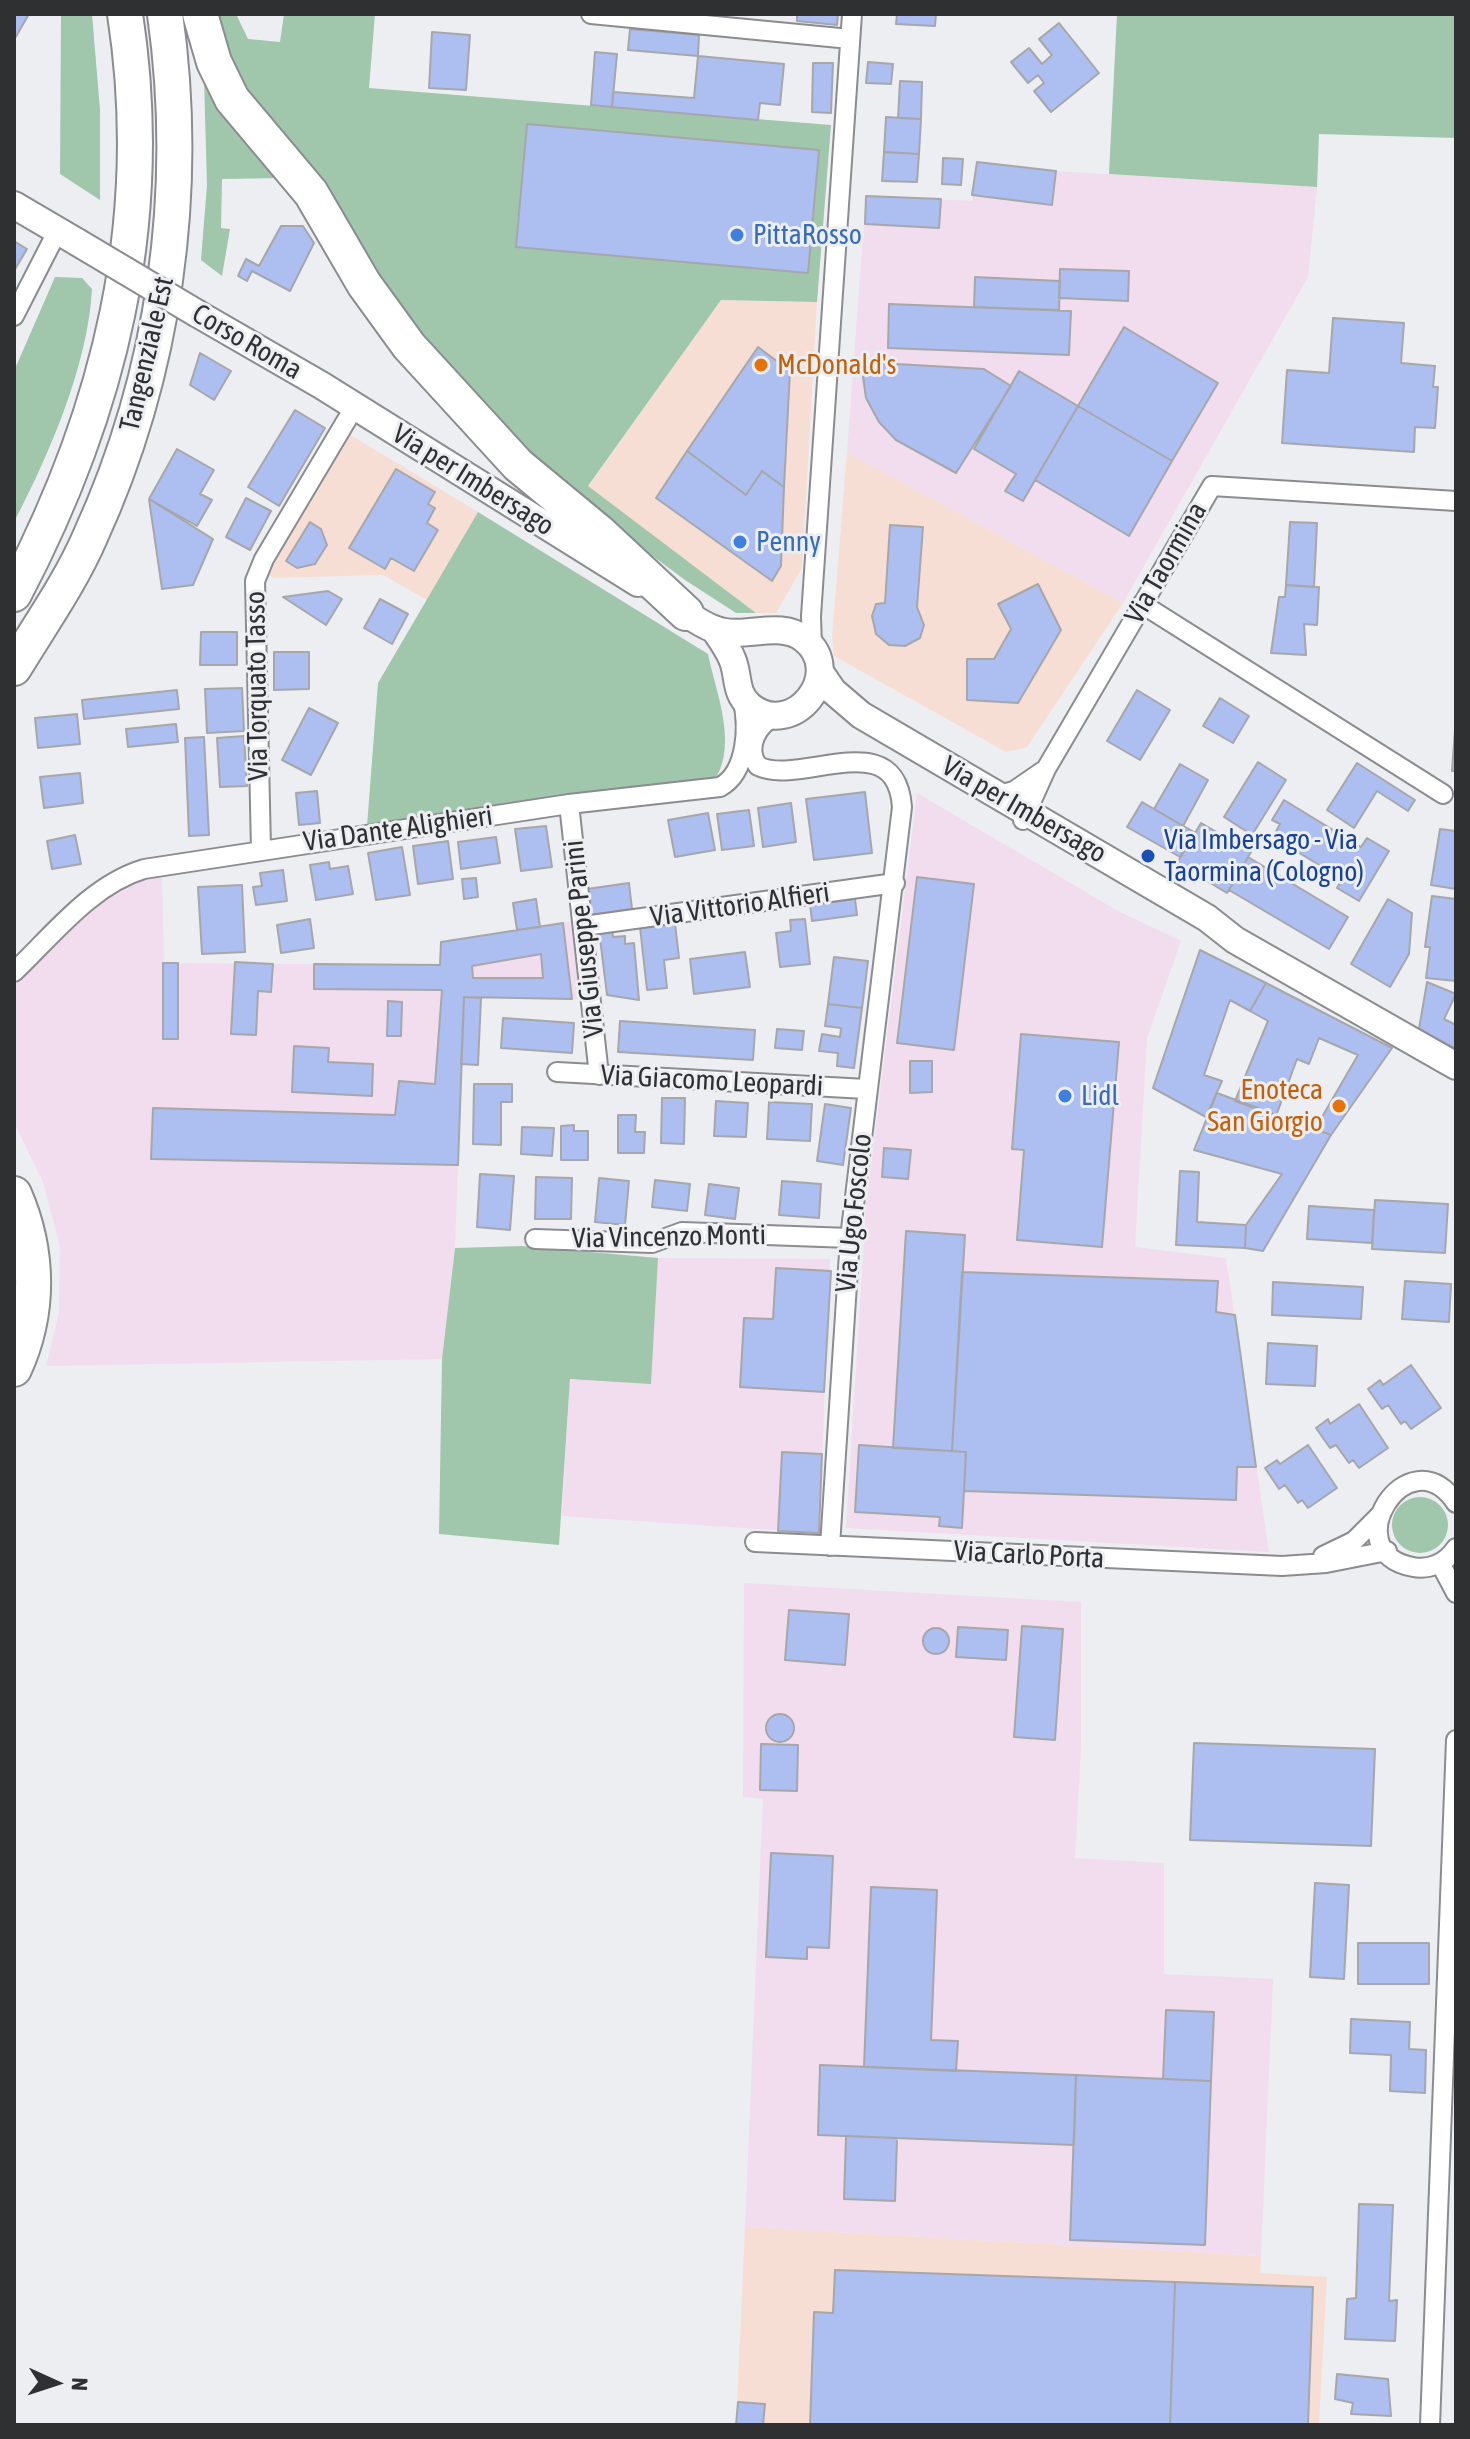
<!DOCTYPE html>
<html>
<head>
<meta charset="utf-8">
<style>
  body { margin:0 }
  #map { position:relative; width:1470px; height:2439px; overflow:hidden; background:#edeef2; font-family:"Asap Condensed",sans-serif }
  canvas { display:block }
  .frame { position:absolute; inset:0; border:16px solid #2f3031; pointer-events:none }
  .north { position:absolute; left:16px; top:2343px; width:80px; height:80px; -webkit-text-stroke:6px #edeef2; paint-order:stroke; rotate:93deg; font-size:22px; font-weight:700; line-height:32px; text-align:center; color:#2f3031 }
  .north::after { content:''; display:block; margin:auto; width:28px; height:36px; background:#2f3031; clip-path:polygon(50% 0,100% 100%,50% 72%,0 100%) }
</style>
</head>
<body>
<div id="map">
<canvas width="1470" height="2439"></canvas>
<div class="frame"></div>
<div class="north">N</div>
</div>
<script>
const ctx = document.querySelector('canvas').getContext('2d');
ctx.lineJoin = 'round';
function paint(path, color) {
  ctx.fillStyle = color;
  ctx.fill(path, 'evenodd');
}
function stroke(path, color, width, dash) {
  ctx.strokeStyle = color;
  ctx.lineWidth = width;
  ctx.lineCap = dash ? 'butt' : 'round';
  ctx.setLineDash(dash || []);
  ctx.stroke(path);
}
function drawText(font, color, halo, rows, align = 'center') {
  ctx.font = font + ' "Asap Condensed",sans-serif';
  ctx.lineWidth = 6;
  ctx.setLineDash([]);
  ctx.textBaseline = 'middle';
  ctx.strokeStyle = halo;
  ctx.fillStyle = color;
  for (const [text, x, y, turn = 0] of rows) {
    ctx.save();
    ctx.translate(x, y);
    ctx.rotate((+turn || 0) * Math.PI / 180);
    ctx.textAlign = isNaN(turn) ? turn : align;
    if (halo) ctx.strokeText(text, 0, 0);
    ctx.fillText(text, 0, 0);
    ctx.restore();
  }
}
paint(new Path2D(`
  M721,300L817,302L802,568L776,613H756L588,487Z
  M347,433L478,512L427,600L383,575L274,578L264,573Z
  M847,452L1123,603L1027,747L1006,752L834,656L832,636Z
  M745,2227L1261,2256L1260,2273L1327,2277L1319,2425H736Z`), '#f7ded5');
paint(new Path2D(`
  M977,162L1056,171L1317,187L1308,277L1123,603L847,452L866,196L972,201Z
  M917,793L1118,911L1181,941L1147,1038L1135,1247L1226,1258L1269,1552L846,1528L866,1207Z
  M162,870L164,963L439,965L441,942L575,921L583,1000L464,997L455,1248L442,1359L46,1366L59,1313L60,1246L43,1182L14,1123V978L95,898Z
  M658,1258L830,1259L819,1533L562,1516L570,1378L651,1383Z
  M744,1583L1081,1602V1748L1075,1858L1164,1863V1974L1273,1979L1261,2256L745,2227L763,1799L743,1797Z`), '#f1dded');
paint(new Path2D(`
  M61,14H92L100,110V200L60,174Z
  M211,14H236L248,39L280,42L284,14H375L369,88L831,125L817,302L721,300L588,486L756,613H736L685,580L580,502L526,454L412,334L245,95Z
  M1117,14H1456V138L1319,134L1317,187L1109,174Z
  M204,78L283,178L222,179L221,228L230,229L222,276L201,260L207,185Z
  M55,277L82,278L92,289C88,365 49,455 14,522V371Z
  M478,512L708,654C716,693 737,741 716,778L367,826L378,683Z
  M522,1246L658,1258L651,1384L570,1379L559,1545L439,1534L442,1359L455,1248Z
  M1392 1525a28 28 0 1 1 56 0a28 28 0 1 1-56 0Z`), '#a0c6ab');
const building = new Path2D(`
  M14,14H29L14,40Z
  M797,14H838L837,25L797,21Z
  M897,14H936L935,26L896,24Z
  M1059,23L1099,73L1051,112L1034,91L1044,83L1038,75L1028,83L1011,62L1029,48L1042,64L1052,55L1039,39Z
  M630,29L699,35L698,56L628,50Z
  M432,32L470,35L466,90L429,88Z
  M595,52L617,54L612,107L591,105Z
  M698,56L784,64L780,105L760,103L758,120L612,107L613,92L694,98Z
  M868,62L893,64L891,84L866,83Z
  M813,63H833L831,113L812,112Z
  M900,81L922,82L921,119L898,118Z
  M886,117L921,119L919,154L884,152Z
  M527,124L819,150L808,273L516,247Z
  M884,152L919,154L917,182L882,181Z
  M943,158L963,159L961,185L942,184Z
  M977,162L1056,171L1052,205L972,195Z
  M866,196L941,199L939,228L865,224Z
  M281,226H303L314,243L290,291L252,271L247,281L238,276L246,259L259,266Z
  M14,241L27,249L14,271Z
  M1060,269L1129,271L1128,301L1059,298Z
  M975,277L1060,281L1059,310L974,307Z
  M889,304L1071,311L1069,355L888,348Z
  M1333,318L1404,323L1401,363L1435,366L1433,387H1438L1435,428L1415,427L1414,452L1282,443L1287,370L1329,373Z
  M1124,327L1218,383L1172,461L1078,406Z
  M758,347L790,371L784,487L762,471L746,495L687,451Z
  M200,353L231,371L214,400L190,385Z
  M861,362L984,369L1011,386L956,473L896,440L879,422L866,398Z
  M1019,371L1078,406L1023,501L1005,491L1016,474L974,449Z
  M1078,406L1172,461L1129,536L1035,480Z
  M295,410L325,428L279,506L248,487Z
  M177,449L214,470L200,494L212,500L197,526L149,499Z
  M687,451L746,495L762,471L784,487L781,566L772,581L656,498Z
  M396,469L435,492L428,504L435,508L427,523L438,530L414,571L391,558L385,569L349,548Z
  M246,498L271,511L250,550L226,537Z
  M149,499L213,539L193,585L162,589Z
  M310,522L321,529L327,545L315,564L297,568L286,561Z
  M1290,522L1317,523L1314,587L1286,585Z
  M890,525L923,527L917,607L924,625L920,638L905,646L889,645L876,634L872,616L876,604L885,603Z
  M1038,584L1061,630L1018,703L967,700V659H994L1011,629L998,604Z
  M1286,585L1319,587L1317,625L1304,624L1306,655L1271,653L1279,597H1285Z
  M328,591L342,599L326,625L283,597Z
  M380,599L408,614L392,644L364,628Z
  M201,632H237V665H200Z
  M274,652H309V689L274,690Z
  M242,688L244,731L207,733L205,689Z
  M177,690L179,709L84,719L82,700Z
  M1137,690L1170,710L1140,760L1107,741Z
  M1220,698L1249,716L1233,743L1203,726Z
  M309,708L338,723L311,775L282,760Z
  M77,714L80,744L38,748L35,718Z
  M176,724L178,742L128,747L126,729Z
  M1455,729H1456V771H1452Z
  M244,736L247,786L220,787L217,738Z
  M204,737L209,835L189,836L185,738Z
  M1258,762L1286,780L1252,835L1224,817Z
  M1357,763L1415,800L1408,811L1377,791L1354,828L1327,810Z
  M1180,764L1208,780L1183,826L1154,809Z
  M80,773L83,803L44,808L40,777Z
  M317,791L320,823L299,825L296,793Z
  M865,792L872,853L814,860L806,799Z
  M1284,800L1361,847L1367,838L1389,851L1359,901L1337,888L1342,879L1273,837L1280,824L1272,820Z
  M1142,802L1194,832L1180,857L1127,827Z
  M791,803L796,842L763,847L758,808Z
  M749,810L754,846L722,850L717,814Z
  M708,813L715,850L675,857L668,820Z
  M1201,823L1251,852L1227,893L1177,863Z
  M546,826L552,867L521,871L515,829Z
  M1440,829L1456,831V889L1431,885Z
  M75,835L81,864L52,869L47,841Z
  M496,837L500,863L461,869L458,842Z
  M448,841L453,879L418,884L413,846Z
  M402,847L410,895L376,900L368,853Z
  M1248,857L1348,917L1329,949L1229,890Z
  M329,862L330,869L348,866L353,894L316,900L310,865Z
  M283,870L287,901L256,905L253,887L262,886L260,873Z
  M917,877L974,884L954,1050L897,1043Z
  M476,878L478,897L464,899L462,879Z
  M629,883L632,909L591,915L587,889Z
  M242,885L245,952L202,954L198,887Z
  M1432,896L1456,899V981L1426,978L1430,947H1425Z
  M536,899L540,927L517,930L513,903Z
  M855,899L857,915L812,921L810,905Z
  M1388,899L1412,913L1409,954L1390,987L1351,964Z
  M310,919L314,948L281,953L277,925Z
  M805,919L810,964L780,967L776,933L791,931L790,920Z
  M563,923L572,999L464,997L458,1165L151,1159L153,1108L395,1115L399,1081L435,1084L442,990L314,989V964L440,965L441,942ZM541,954L543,978H473L472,966Z
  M675,923L679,958L664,960L667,988L647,990L640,927Z
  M612,929L613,937L625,936V944L634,943L639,1000L607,995L599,930Z
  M1200,950L1266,983L1250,1011L1230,1000L1204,1075L1222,1081L1206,1117L1153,1088Z
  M745,952L750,987L694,994L690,959Z
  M834,957L868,961L862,1008L828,1004Z
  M235,962L273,964L271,992L258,991L256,1035L231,1034Z
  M163,963H178V1039H163Z
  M1427,982L1456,994L1444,1019L1456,1025V1049L1419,1029Z
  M1266,983L1392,1048L1331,1135L1315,1129L1358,1055L1319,1038L1309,1064L1297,1059L1276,1116L1235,1101L1268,1021L1250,1011Z
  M464,997L481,998L478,1065L461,1064Z
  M388,1001L402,1002L401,1036H387Z
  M828,1004L862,1008L854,1068L837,1066L838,1053L819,1051L822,1034L840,1037L841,1028L825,1026Z
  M503,1018L574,1023L572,1053L501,1048Z
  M620,1021L755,1030L753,1060L618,1052Z
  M777,1029L804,1031L802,1050L775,1048Z
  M1021,1034L1119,1042L1102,1247L1017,1240L1024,1150L1012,1149Z
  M294,1046L329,1048L328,1062L373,1064L372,1096L292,1092Z
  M910,1061H932V1092L910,1093Z
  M474,1084H512V1102H501V1145L473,1144Z
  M1217,1093L1331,1135L1263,1251L1245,1248L1246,1225L1282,1174L1194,1150Z
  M662,1098H685L684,1144L661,1143Z
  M716,1101L748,1103L746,1137L714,1136Z
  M769,1102L812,1104L810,1141L767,1139Z
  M825,1104L851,1108L843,1165L817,1161Z
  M618,1115H636L635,1132H645L644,1153H618Z
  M574,1125V1131H588V1160H561V1126Z
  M522,1127L554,1128L552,1156L521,1154Z
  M884,1148L911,1150L908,1179L882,1177Z
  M1180,1171L1199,1172L1197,1222L1246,1225L1245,1248L1176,1245Z
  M480,1174L514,1176L510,1230L477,1227Z
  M536,1177L572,1178L571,1219H535Z
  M599,1178L629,1181L625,1225L595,1222Z
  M655,1180L690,1184L687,1211L652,1207Z
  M782,1181L821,1184L819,1218L779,1215Z
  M709,1184L739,1188L735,1219L705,1215Z
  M1375,1200L1448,1204L1445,1253L1372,1249Z
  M1309,1206L1374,1210L1372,1243L1307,1239Z
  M906,1231L965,1235L952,1451L893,1448Z
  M776,1268L831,1271L824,1392L740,1387L744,1318L773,1319Z
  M962,1272L1218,1281L1216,1312L1235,1315L1256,1467H1237L1236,1500L964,1491L966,1452L952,1451Z
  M1405,1281L1451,1284L1449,1322L1402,1319Z
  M1273,1282L1363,1287L1361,1319L1272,1315Z
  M1268,1343L1317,1346L1315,1386L1266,1384Z
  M1411,1365L1441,1408L1411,1429L1405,1421L1401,1424L1388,1405L1382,1409L1368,1389L1380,1380L1383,1385Z
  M1359,1404L1388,1448L1359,1468L1353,1460L1349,1463L1336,1445L1330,1448L1316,1428L1328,1419L1330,1424Z
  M859,1445L966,1452L962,1528L939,1526L940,1517L855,1512Z
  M1308,1445L1337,1488L1308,1508L1302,1500L1298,1503L1285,1485L1279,1489L1265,1468L1277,1460L1280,1464Z
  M782,1452L822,1454L819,1533L778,1531Z
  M789,1610L849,1614L845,1665L785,1660Z
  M1022,1626L1063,1629L1055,1740L1014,1737Z
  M958,1627L1008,1630L1006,1660L956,1657Z
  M923 1641a13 13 0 1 1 26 0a13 13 0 1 1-26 0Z
  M766 1728a14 14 0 1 1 28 0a14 14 0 1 1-28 0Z
  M1194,1743L1375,1749L1371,1846L1190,1840Z
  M761,1744L798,1745L797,1791L760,1790Z
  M771,1853L833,1856L829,1948L807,1947V1959L766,1957Z
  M1315,1883L1349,1885L1344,1979L1310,1977Z
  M871,1887L937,1890L931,2040L958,2041L956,2071L864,2067Z
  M1358,1943H1429V1984H1358Z
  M1166,2010L1214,2012L1211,2081L1163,2079Z
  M1351,2019L1410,2022L1409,2049L1426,2050L1425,2093L1390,2091L1391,2055L1350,2053Z
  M820,2065L1076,2075L1074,2145L818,2135Z
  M1076,2075L1211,2081L1205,2245L1070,2240Z
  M846,2136L897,2138L895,2201L844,2199Z
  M1359,2204L1393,2205L1389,2301L1397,2300L1395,2341L1345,2339L1347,2299L1356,2298Z
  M835,2270L1175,2282L1170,2425H810L814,2312L833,2313Z
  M1175,2282L1313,2287L1308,2425H1170Z
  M1337,2374L1388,2379L1391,2416L1351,2414L1353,2403L1335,2399Z
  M738,2402L765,2404L763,2425H736Z`);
paint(building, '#adbef0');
stroke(building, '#a6a7ab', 2);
const minor = new Path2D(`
  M591,14L850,39
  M14,316L58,230
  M1142,604L1443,794
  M812,647L811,616L852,14
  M778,715C758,723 744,747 758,766C800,787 896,723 902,807L850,1238L830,1546
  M999,795L1014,791L1043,771
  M569,804L599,1075
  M1023,820L1046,769L1212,486L1456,501
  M261,849L255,581L264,559L355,406
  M584,926L895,883
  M14,972C53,935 91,885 144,869L569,804L720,787C748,772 749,724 742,698
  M557,1072L866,1089
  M535,1239L652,1243L682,1232L850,1238
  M1456,1503C1408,1432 1333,1553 1413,1567C1430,1570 1446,1563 1456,1548
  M755,1542L1282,1566L1326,1563L1387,1551
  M1323,1556L1354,1541L1379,1516
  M1440,1563L1456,1593
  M1430,2425L1456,1740`);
const secondary = new Path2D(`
  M14,205L77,242
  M198,314L321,385L638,583
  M672,604C685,612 699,624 714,629C743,641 779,619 804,639C847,673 793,741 750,706C735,693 739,678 733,661C729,650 721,639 714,629
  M820,672L833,691L861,715L1207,918L1235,940L1456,1066`);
const motorway = new Path2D(`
  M200,14L214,62L232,99L311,193L364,284L409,346L518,465L599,532L686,613
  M14,594C110,411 157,221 125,14
  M14,668C40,625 70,583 90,537C165,373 190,191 165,14
  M14,1194C39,1251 40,1313 14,1369`);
stroke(minor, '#8b8c8f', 22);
stroke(secondary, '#8b8c8f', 30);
stroke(motorway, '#8b8c8f', 38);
stroke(minor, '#fff', 18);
stroke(secondary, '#fff', 26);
stroke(motorway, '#fff', 34);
const secondaryBridge = new Path2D(`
  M77,242L198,314`);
stroke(secondaryBridge, '#8b8c8f', 30, []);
stroke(secondaryBridge, '#fff', 26);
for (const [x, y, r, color] of [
  [737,235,8,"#3f7fe0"],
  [761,365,8,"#e8710a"],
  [740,542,8,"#3f7fe0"],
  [1148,856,8,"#1a4fb4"],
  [1065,1096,8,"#3f7fe0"],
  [1339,1106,8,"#e8710a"]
]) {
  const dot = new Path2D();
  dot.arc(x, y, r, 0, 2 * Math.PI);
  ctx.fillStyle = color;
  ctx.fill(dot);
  stroke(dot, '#edeef2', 3);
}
drawText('28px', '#366cbe', '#edeef2', [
  ["PittaRosso",753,235],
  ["Penny",756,542],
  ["Lidl",1081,1096]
], 'left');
drawText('28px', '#2f3031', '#edeef2', [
  ["Corso Roma",247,342,30],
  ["Tangenziale Est",147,354,-77],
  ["Via per Imbersago",473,480,32],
  ["Via Taormina",1166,563,-60],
  ["Via Torquato Tasso",257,686,-91],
  ["Via per Imbersago",1024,810,30],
  ["Via Dante Alighieri",398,829,-8],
  ["Via Vittorio Alfieri",740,905,-8],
  ["Via Giuseppe Parini",584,939,-96],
  ["Via Giacomo Leopardi",712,1081,3],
  ["Via Ugo Foscolo",854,1213,-84],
  ["Via Vincenzo Monti",669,1237,-1],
  ["Via Carlo Porta",1029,1555,3]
]);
drawText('28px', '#c56008', '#edeef2', [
  ["McDonald's",777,365],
  ["Enoteca",1323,1090,"right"],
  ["San Giorgio",1323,1122,"right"]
], 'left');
drawText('28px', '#164399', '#edeef2', [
  ["Via Imbersago - Via",1164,840],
  ["Taormina (Cologno)",1164,872]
], 'left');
</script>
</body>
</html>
